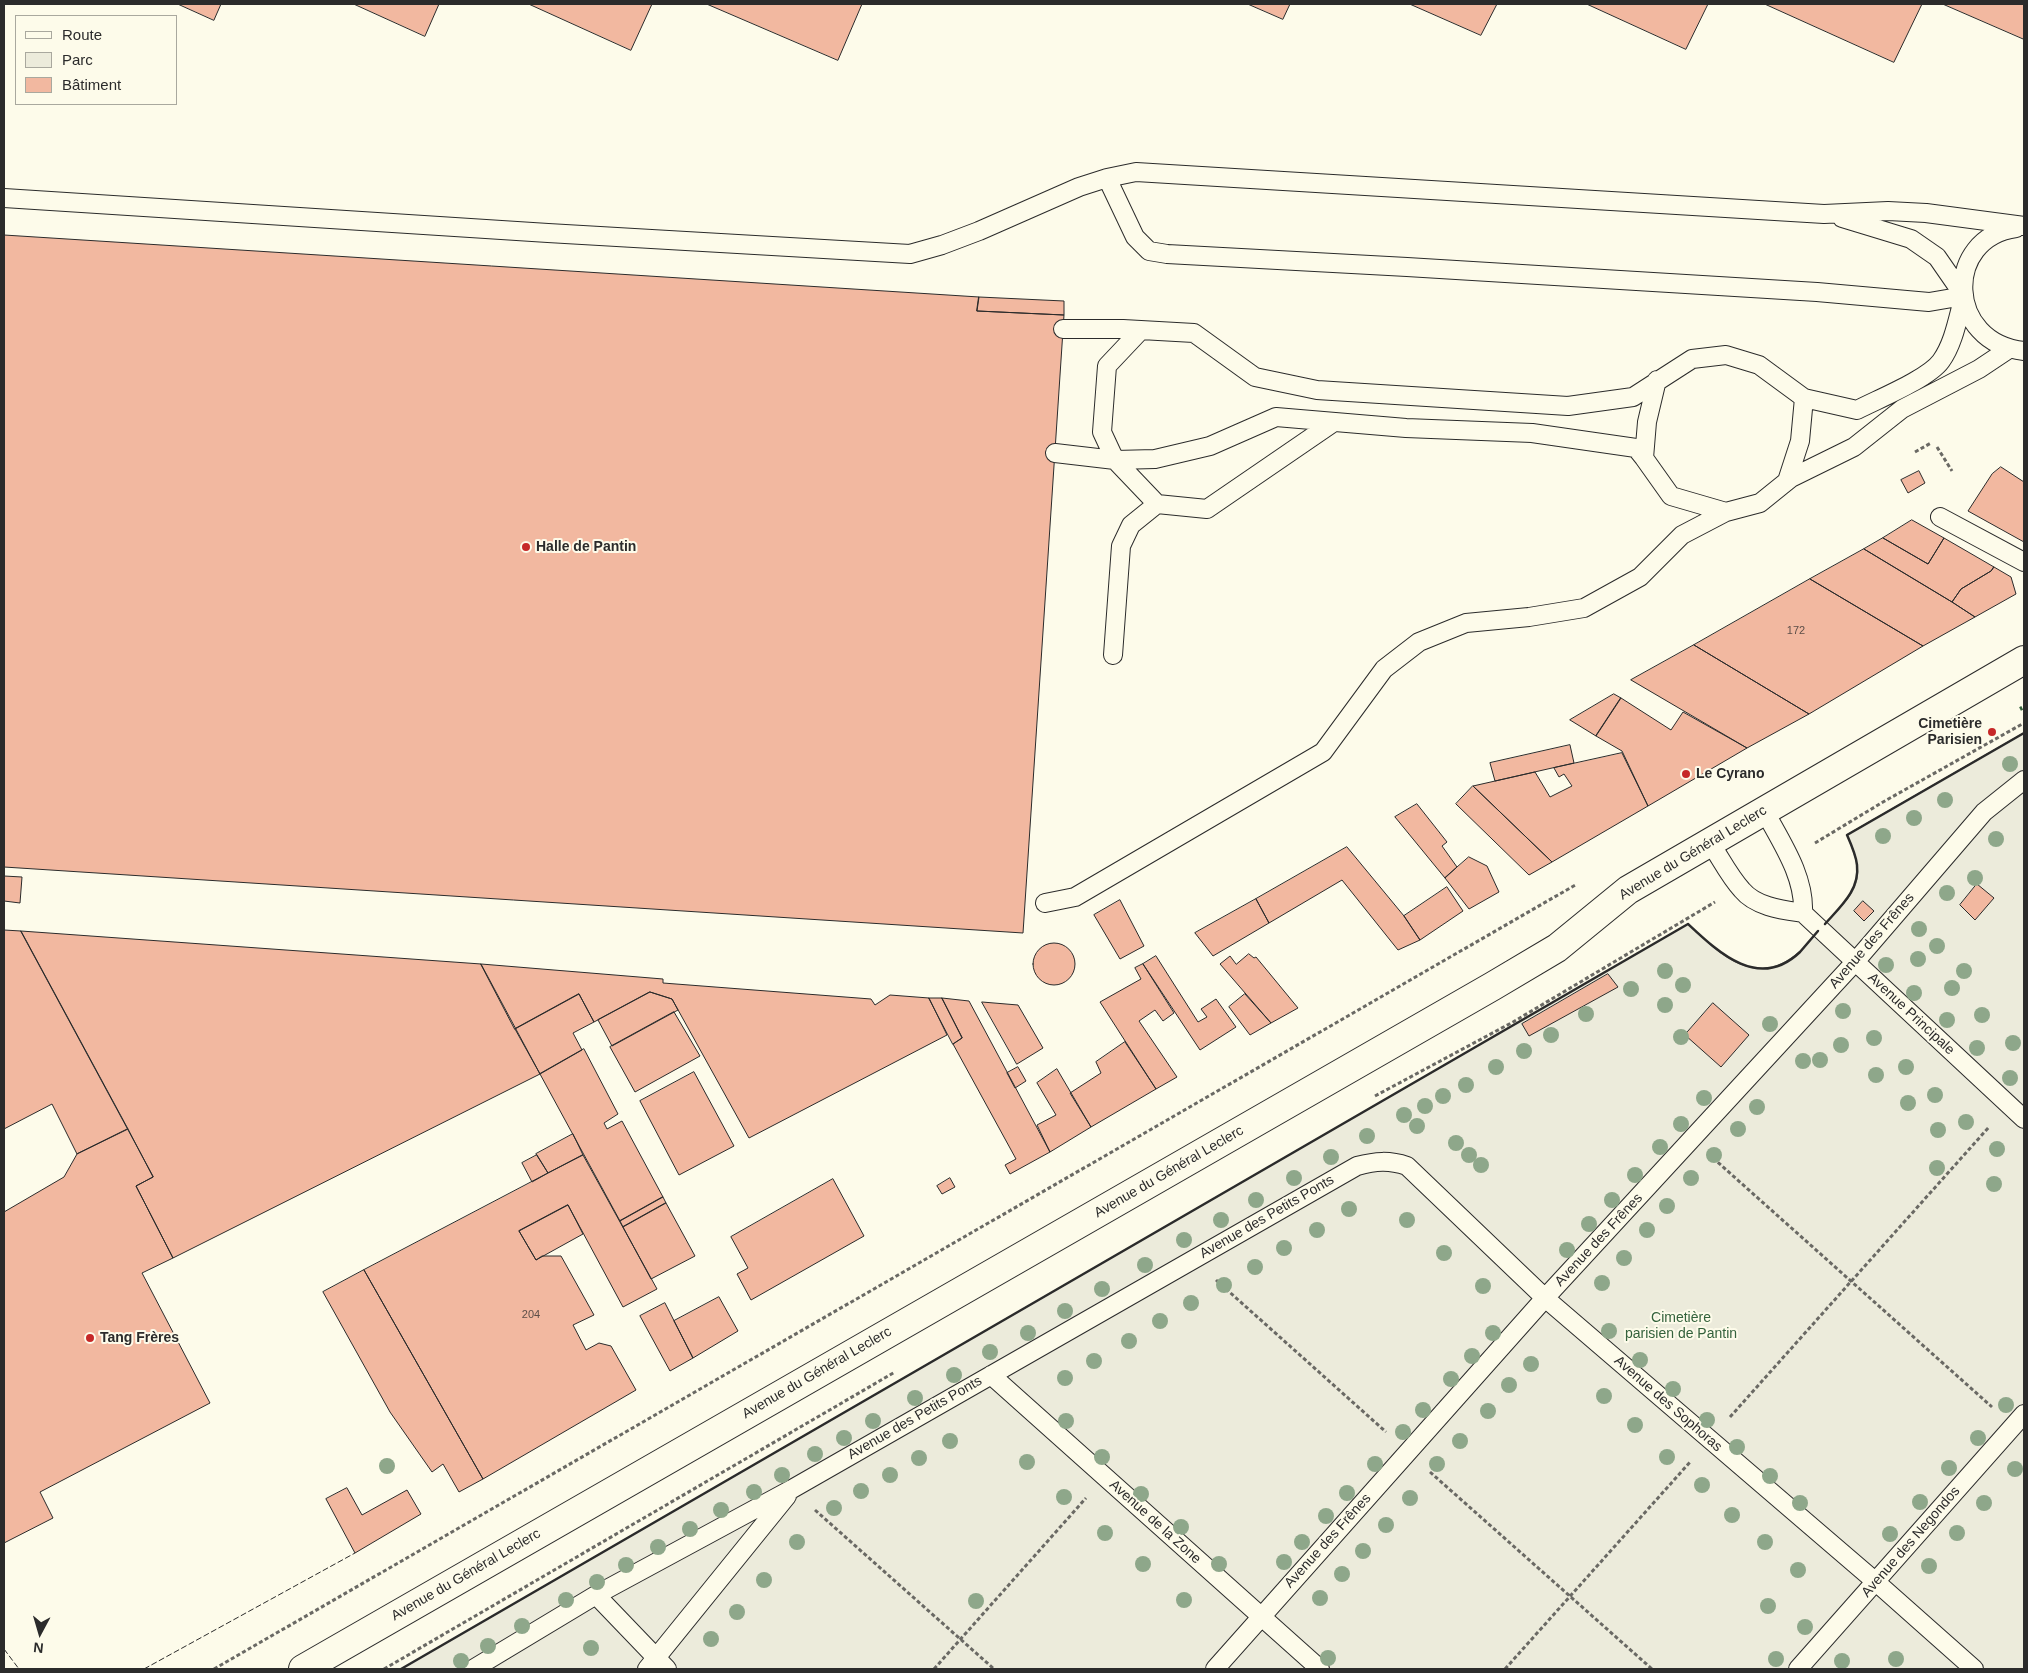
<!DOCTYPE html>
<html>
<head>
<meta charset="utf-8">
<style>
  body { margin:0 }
  #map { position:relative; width:2028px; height:1673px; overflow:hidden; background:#fdfbea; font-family:Arial,sans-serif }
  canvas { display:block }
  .frame { position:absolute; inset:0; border:5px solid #2b2b2b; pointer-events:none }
  .legend { position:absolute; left:15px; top:15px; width:162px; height:90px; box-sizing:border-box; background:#fdfbea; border:1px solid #a9a89e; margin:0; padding:6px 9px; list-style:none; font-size:15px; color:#2b2b2b }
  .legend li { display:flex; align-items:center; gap:10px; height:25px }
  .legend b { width:25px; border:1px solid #a9a89e }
  .north { position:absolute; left:15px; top:1608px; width:50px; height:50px; -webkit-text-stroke:4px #fdfbea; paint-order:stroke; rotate:186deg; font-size:14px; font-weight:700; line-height:20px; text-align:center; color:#2b2b2b }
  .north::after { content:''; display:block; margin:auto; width:18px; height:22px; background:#2b2b2b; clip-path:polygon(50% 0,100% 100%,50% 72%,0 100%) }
</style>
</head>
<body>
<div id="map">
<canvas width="2028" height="1673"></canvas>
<div class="frame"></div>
<ul class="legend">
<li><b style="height:6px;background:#fdfbea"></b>Route</li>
<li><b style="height:14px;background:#ecebdb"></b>Parc</li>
<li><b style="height:14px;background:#f2b8a0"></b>Bâtiment</li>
</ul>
<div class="north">N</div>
</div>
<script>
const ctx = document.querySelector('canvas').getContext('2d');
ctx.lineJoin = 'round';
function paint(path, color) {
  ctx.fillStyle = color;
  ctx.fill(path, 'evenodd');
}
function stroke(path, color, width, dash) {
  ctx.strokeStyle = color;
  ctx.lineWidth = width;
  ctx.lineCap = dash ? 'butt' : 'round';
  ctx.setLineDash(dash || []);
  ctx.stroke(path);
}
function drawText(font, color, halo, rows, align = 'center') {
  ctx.font = font + ' Arial,sans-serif';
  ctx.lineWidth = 4;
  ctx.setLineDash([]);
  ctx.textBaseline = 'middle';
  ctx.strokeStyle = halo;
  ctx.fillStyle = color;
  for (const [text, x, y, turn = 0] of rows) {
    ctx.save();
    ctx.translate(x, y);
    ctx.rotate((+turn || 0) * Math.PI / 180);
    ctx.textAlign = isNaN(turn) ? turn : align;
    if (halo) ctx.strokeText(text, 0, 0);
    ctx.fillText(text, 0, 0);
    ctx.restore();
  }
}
const green = new Path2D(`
  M2024,733V1669H401L1688,924C1707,942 1728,964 1754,968C1789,973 1811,939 1831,917C1840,907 1852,897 1856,883C1861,866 1853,851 1847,835Z`);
paint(green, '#ecebdb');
stroke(green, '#74746e', 1);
const building = new Path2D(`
  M178,4H221L214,20Z
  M354,4H439L425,36Z
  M529,4H652L631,50Z
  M707,4H862L838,60Z
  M1248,4H1290L1283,19Z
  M1410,4H1497L1481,35Z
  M1587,4H1708L1686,49Z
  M1765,4H1922L1894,62Z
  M1943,4H2024V39Z
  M4,235L979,297L977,311L1064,315L1023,933L4,867Z
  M979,297L1064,301V315L977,311Z
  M2001,467L2024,482V542L1968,511L1992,474Z
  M1919,471L1925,483L1908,493L1901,480Z
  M1912,520L1944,538L1928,564L1883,538Z
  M1883,538L1928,564L1944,538L1994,567L1991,571L1961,589L1952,602L1864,549Z
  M1864,549L1952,602L1975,617L1923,646L1810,579Z
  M1994,567L2011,577L2016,594L1975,617L1952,602L1961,589L1991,571Z
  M1810,579L1923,646L1809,714L1694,645Z
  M1694,645L1809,714L1747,748L1631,680Z
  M1614,694L1621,698L1596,736L1570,720Z
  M1621,698L1671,730L1683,712L1747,748L1648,806L1622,751L1596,736Z
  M1570,745L1574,763L1495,781L1490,763Z
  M1622,753L1648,806L1552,862L1473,786L1535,772L1550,797L1572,786L1564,774L1559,777L1554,768Z
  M1473,786L1552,862L1529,875L1456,804Z
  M1417,804L1447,842L1442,846L1457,867L1445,878L1395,817Z
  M1347,847L1404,916L1420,940L1398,950L1342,880L1269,923L1256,899Z
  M1469,857L1487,866L1499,892L1469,909L1445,878Z
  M4,876L22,877L20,903L4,901Z
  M1977,884L1994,898L1975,920L1960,905Z
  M1447,887L1463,911L1420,940L1404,916Z
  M1256,899L1269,923L1213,956L1195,933Z
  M1120,900L1144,946L1120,959L1094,915Z
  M1863,901L1874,911L1864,921L1854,911Z
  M4,930L21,931L128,1129L77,1154L52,1104L4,1129Z
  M21,931L481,964L540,1074L173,1258L136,1186L153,1177Z
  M1033 964a21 21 0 1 1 42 0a21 21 0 1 1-42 0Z
  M1249,954L1254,958L1256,957L1298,1008L1271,1023L1220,964L1230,956L1236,964Z
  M1156,956L1198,1022L1207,1017L1201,1009L1216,999L1236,1027L1200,1050L1143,964Z
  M481,964L663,979V983L871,999L875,1005L890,995L929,998L947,1035L749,1138L672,999L650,992L594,1022L579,994L515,1029Z
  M1143,964L1174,1013L1163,1021L1155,1010L1139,1021L1177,1077L1156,1089L1100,1002L1141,979L1135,968Z
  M1608,974L1618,987L1529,1036L1522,1024Z
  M650,992L672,999L678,1010L612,1046L598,1020Z
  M579,994L594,1022L573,1033L582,1050L540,1074L515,1029Z
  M1245,994L1271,1023L1250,1035L1229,1007Z
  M929,998H942L962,1038L953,1044Z
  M942,998L969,1001L1050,1152L1010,1174L1005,1165L1016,1159L953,1044L962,1038Z
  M982,1002L1018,1005L1043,1048L1017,1064Z
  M1713,1003L1749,1035L1721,1067L1685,1035Z
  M674,1012L700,1056L635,1092L610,1047Z
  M1125,1042L1156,1089L1091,1127L1070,1093L1101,1073L1096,1062Z
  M584,1049L618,1114L604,1123L607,1129L622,1121L663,1197L620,1221L540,1074Z
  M1018,1067L1026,1081L1015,1088L1007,1073Z
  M1057,1069L1091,1127L1050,1152L1037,1125L1056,1115L1037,1083Z
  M694,1072L734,1146L679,1175L640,1101Z
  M128,1129L153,1177L136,1186L173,1258L142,1273L210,1403L40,1492L53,1518L4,1543V1212L64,1177L77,1154Z
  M573,1134L583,1155L548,1173L536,1154Z
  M537,1155L548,1173L532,1182L522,1163Z
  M583,1155L657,1289L623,1307L568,1205L519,1231L536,1260L542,1256H561L594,1315L573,1325L586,1350L599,1343L611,1346L636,1390L483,1479L364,1270Z
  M950,1178L955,1187L942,1194L937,1186Z
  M833,1179L864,1236L751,1300L737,1274L748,1268L731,1237Z
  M663,1197L666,1203L623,1227L620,1221Z
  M666,1203L695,1256L651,1279L623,1227Z
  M568,1205L583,1234L536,1260L519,1231Z
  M364,1270L483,1479L459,1492L443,1464L432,1472L390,1412L323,1292Z
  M719,1297L738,1331L693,1358L674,1321Z
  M665,1303L693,1358L670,1371L640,1316Z
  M347,1488L362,1515L407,1490L421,1514L355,1553L326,1499Z`);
paint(building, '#f2b8a0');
stroke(building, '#2b2b2b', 1);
const lane = new Path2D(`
  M1107,178L1135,237L1149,251L1167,254L1407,267L1817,292L1929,302L1964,296
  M4,198L548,233L910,254L942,245L979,231L1079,187L1107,178L1136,172L1824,214L1888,211L1926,213L2024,226
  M2016,228C1943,238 1946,343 2024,351
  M1063,329H1123L1194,333L1255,377L1317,390L1568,406L1633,397L1692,359L1726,355L1759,365L1804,398L1857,410C1878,399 1928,379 1941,361C1954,343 1958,317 1964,296L1937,257L1911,239L1842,218
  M1141,330L1107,366L1102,432L1115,460L1155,459L1210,446L1276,417L1406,428L1532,433L1636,448L1644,458L1671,496L1726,512L1760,503L1791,478L1854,447L1902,409L1979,369L2009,349
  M1055,453L1115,460L1157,504L1207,509L1334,422
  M1644,458L1647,422L1657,380
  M1787,481L1800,441L1804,398
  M1940,517L2024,562
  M1113,655L1121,546L1131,525L1157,504
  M1764,810C1781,842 1805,876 1803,913
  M1709,841C1720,857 1729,876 1742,890C1756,907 1783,910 1803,913L2024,1119
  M1045,903L1075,897L1323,752L1384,669L1419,642L1466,623L1529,617L1584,608L1640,577L1682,535L1726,512
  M991,1375L1320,1669
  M596,1595L667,1669
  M473,1669L596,1595L792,1489L1357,1166C1376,1161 1389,1160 1407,1166L1545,1298L1876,1582L1974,1669
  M647,1669L787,1496
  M1215,1669L1545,1298L1855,962L1984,812L2024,780
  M1798,1669L2024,1414`);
const primary = new Path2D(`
  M303,1669L1493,986L1557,948L1628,890L2024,660`);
stroke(lane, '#2b2b2b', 20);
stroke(primary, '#2b2b2b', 30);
stroke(new Path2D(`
  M1937,447L1952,471
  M1915,452L1931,443
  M1815,843L1883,802L2024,723
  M1375,1096L1513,1022L1715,902
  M1713,1158L1992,1407
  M1216,1280L1386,1432
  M1730,1417L1989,1127
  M1430,1472L1652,1669
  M815,1510L994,1669
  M214,1669L1577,884
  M384,1669L895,1372
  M934,1669L1086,1498
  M1505,1669L1691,1461`), '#6a6964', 3, [4, 2.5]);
stroke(lane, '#fdfbea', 18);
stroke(primary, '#fdfbea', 28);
stroke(new Path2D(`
  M2020,709L2024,707`), '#34623c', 4, [2.5, 4]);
stroke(new Path2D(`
  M4,1649L19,1669
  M144,1669L355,1553`), '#2b2b2b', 1, [6, 2.5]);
stroke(new Path2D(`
  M1825,924C1840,907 1860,890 1857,865C1856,855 1851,844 1847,835L2024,733
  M401,1669L1688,924C1719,953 1759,991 1800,952C1806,945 1812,938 1818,931`), '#2b2b2b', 2.5);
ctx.fillStyle = '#8ea78a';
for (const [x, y] of [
  [2010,764],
  [1945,800],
  [1914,818],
  [1883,836],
  [1996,839],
  [1975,878],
  [1947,893],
  [1919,929],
  [1937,946],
  [1918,959],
  [1886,965],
  [1665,971],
  [1964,971],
  [1683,985],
  [1952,988],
  [1631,989],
  [1914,993],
  [1665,1005],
  [1843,1011],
  [1586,1014],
  [1982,1015],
  [1947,1020],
  [1770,1024],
  [1551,1035],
  [1681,1037],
  [1874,1038],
  [2013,1043],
  [1841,1045],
  [1977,1048],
  [1524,1051],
  [1820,1060],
  [1803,1061],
  [1496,1067],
  [1906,1067],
  [1876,1075],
  [2010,1078],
  [1466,1085],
  [1935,1095],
  [1443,1096],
  [1704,1098],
  [1908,1103],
  [1425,1106],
  [1757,1107],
  [1404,1115],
  [1966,1122],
  [1681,1124],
  [1417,1126],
  [1738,1129],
  [1938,1130],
  [1367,1136],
  [1456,1143],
  [1660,1147],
  [1997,1149],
  [1469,1155],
  [1714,1155],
  [1331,1157],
  [1481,1165],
  [1937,1168],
  [1635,1175],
  [1294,1178],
  [1691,1178],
  [1994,1184],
  [1256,1200],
  [1612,1200],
  [1667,1206],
  [1349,1209],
  [1221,1220],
  [1407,1220],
  [1589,1224],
  [1317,1230],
  [1647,1230],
  [1184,1240],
  [1284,1248],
  [1567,1250],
  [1444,1253],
  [1624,1258],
  [1145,1265],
  [1255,1267],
  [1602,1283],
  [1224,1285],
  [1483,1286],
  [1102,1289],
  [1191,1303],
  [1065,1311],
  [1160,1321],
  [1609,1331],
  [1028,1333],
  [1493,1333],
  [1129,1341],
  [990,1352],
  [1472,1356],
  [1640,1360],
  [1094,1361],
  [1531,1364],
  [954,1375],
  [1065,1378],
  [1451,1379],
  [1509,1385],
  [1673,1389],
  [1604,1396],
  [915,1398],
  [2006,1405],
  [1423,1410],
  [1488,1411],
  [1707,1420],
  [873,1421],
  [1066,1421],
  [1635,1425],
  [1403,1432],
  [844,1438],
  [1978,1438],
  [950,1441],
  [1460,1441],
  [1737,1447],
  [815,1454],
  [1102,1457],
  [1667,1457],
  [919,1458],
  [1027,1462],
  [1375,1464],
  [1437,1464],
  [387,1466],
  [1949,1468],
  [2015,1469],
  [782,1475],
  [890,1475],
  [1770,1476],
  [1702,1485],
  [861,1491],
  [754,1492],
  [1347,1493],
  [1141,1494],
  [1064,1497],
  [1410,1498],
  [1920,1502],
  [1800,1503],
  [1984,1503],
  [834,1508],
  [721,1510],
  [1732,1515],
  [1326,1516],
  [1386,1525],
  [1181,1527],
  [690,1529],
  [1105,1533],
  [1957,1533],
  [1890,1534],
  [797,1542],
  [1302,1542],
  [1765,1542],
  [658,1547],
  [1363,1551],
  [1284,1562],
  [1143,1564],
  [1219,1564],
  [626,1565],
  [1929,1566],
  [1798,1570],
  [1342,1574],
  [764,1580],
  [597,1582],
  [1320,1598],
  [566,1600],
  [1184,1600],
  [976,1601],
  [1768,1606],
  [737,1612],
  [522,1626],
  [1805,1627],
  [711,1639],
  [488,1646],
  [591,1648],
  [1328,1658],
  [1776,1659],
  [1896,1659],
  [461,1661],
  [1842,1661]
]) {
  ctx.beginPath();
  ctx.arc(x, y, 8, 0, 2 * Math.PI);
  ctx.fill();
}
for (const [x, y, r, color] of [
  [526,547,5,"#c62828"],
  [1992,732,5,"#c62828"],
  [1686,774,5,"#c62828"],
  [90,1338,5,"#c62828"]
]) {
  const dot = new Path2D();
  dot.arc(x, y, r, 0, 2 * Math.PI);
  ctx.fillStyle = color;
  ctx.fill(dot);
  stroke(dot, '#fdfbea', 2);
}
drawText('11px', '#5d4e48', null, [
  ["172",1796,631],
  ["204",531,1315]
]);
drawText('bold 14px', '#2b2b2b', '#fdfbea', [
  ["Halle de Pantin",536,547],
  ["Cimetière",1982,724,"right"],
  ["Parisien",1982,740,"right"],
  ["Le Cyrano",1696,774],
  ["Tang Frères",100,1338]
], 'left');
drawText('14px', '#2b2b2b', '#fdfbea', [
  ["Avenue du Général Leclerc",1693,853,-31],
  ["Avenue des Frênes",1872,941,-49],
  ["Avenue Principale",1911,1014,43],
  ["Avenue du Général Leclerc",1169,1172,-30],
  ["Avenue des Petits Ponts",1267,1217,-30],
  ["Avenue des Frênes",1599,1240,-47],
  ["Avenue du Général Leclerc",817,1373,-30],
  ["Avenue des Sophoras",1668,1404,41],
  ["Avenue des Petits Ponts",915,1418,-30],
  ["Avenue de la Zone",1155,1522,42],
  ["Avenue des Frênes",1328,1541,-48],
  ["Avenue des Negondos",1911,1542,-49],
  ["Avenue du Général Leclerc",466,1575,-30]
]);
drawText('14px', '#34623c', '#fdfbea', [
  ["Cimetière",1681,1318],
  ["parisien de Pantin",1681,1334]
]);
</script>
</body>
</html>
